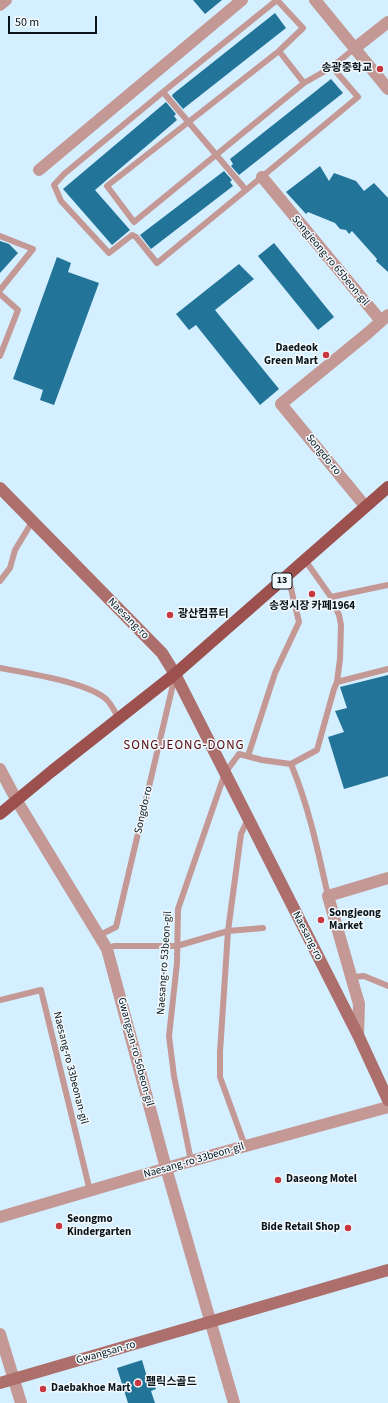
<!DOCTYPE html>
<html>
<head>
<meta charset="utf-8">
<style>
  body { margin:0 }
  #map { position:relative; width:388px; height:1403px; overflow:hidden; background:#d4efff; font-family:"Source Sans 3",sans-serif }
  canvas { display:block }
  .scale { position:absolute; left:8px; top:16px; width:89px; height:18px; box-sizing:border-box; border:2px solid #08141a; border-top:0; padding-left:5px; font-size:12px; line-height:14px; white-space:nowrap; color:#08141a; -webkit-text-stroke:3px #f2f9fd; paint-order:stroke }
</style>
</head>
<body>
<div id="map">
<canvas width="388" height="1403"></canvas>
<div class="scale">50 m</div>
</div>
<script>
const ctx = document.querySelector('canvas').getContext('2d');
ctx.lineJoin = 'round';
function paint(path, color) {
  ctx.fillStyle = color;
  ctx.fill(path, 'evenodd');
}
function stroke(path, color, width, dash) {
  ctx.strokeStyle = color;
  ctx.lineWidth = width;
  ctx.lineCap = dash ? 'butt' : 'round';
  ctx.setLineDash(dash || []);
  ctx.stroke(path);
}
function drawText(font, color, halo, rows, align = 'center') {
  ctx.font = font + ' "Source Sans 3","Noto Sans KR",sans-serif';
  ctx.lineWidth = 3;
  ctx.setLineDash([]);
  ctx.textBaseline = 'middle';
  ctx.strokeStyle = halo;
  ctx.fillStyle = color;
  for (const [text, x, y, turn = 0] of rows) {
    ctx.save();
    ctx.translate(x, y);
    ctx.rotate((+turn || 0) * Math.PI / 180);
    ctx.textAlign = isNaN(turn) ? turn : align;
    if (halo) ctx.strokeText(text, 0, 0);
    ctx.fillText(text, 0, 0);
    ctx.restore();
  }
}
paint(new Path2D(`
  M193,0H222L205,14Z
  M275,13L286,28L183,109L172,96L173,94Z
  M331,79L343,93L239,175L231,166L233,164L230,159Z
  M166,102L176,114L174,116L177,120L95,190L130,230L112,245L63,189Z
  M320,166L329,181L334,173L356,181L364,191L374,183L388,198V272L376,261L377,259L352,231L349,234L346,230L340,229L335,223L308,212L306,214L286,192Z
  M224,171L232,180L230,182L233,186L151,249L140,235Z
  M0,241L9,244L18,253L0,273Z
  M274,243L334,317L318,330L258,256Z
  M57,257L71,263L68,272L99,283L54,405L40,400L43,390L13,379Z
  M239,264L254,279L215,310L279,389L260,405L196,325L189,330L176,314Z
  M388,675V776L344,789L328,737L344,732L335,711L347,708L340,687Z
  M142,1360L147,1377L152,1376L156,1389L151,1391L155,1403H128L117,1368Z`), '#237499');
stroke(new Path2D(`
  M279,51L303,28L277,0L163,92L246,190L358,97L332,67
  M304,83L279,51L107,186L134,222L304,83L332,67L355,48
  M163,92L64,174L54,185L61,201L109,253L132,235L136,237L157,263L246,190
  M0,236L33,249L0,290
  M0,294L18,310L0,356
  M0,581L10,568L15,550L32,522
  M331,597L388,585
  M0,668C26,673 88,682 107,700C112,705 115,713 119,718
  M337,682L388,669
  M248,756L275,673L299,622L288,576
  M291,764L317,750L334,689L337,682L340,659L341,625L339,615L331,597L305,560
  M100,935L116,927L175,676
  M107,949L114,946H177L228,931L263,928
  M353,977L364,976L388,986
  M0,1000L41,990L90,1191
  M245,1146L220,1077V1052L228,931L241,834L248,819
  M191,1161L174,1076L169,1036L177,963L178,909L225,773L239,754L262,760L291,764C309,807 318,851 328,896`), '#c49895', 6);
stroke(new Path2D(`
  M355,48L388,22
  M39,170L242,0
  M262,177L381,321
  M365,506L281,404L368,333L388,315
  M0,769L17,801L107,949L166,1168L234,1403
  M358,1035L359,1004L328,896L388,878
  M0,1217L191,1161L388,1107
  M0,1334L21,1403`), '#c49895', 12);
stroke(new Path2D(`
  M315,0L388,89
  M0,5L6,0`), '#c49895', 12);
stroke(new Path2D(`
  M0,488L162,653L175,674L358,1035L388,1100
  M0,1383L388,1270`), '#ad6f6c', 12);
stroke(new Path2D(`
  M0,814L52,771L175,674L388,487`), '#9c514f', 12);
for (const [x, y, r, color] of [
  [380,69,4,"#c73740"],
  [326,355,4,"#c73740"],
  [312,594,4,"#c73740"],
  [170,615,4,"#c73740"],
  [321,920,4,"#c73740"],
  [278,1180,4,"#c73740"],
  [59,1226,4,"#c73740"],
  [348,1228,4,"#c73740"],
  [138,1383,4,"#c73740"],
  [43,1389,4,"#c73740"]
]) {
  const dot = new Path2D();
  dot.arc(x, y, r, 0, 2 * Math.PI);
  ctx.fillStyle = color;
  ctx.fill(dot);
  stroke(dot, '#f2f9fd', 1.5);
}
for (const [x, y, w] of [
  [282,581,20]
]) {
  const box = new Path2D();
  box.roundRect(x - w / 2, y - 8, w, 16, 3);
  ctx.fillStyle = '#f2f9fd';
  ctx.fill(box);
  stroke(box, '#08141a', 1);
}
drawText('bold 10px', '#08141a', null, [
  ["13",282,581]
]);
drawText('bold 11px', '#08141a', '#f2f9fd', [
  ["송광중학교",372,69,"right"],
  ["Daedeok",318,349,"right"],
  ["Green Mart",318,362,"right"],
  ["송정시장 카페1964",312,607,"center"],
  ["광산컴퓨터",178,615],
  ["Songjeong",329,914],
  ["Market",329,927],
  ["Daseong Motel",286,1180],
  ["Seongmo",67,1220],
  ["Kindergarten",67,1233],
  ["Bide Retail Shop",340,1228,"right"],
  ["펠릭스골드",146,1383],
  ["Daebakhoe Mart",51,1389]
], 'left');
drawText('11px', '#08141a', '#f2f9fd', [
  ["Songjeong-ro 65beon-gil",330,261,50],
  ["Songdo-ro",323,455,51],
  ["Naesang-ro",128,619,45],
  ["Songdo-ro",144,810,-77],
  ["Naesang-ro",307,936,63],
  ["Naesang-ro 53beon-gil",165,963,-86],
  ["Gwangsan-ro 56beon-gil",135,1052,75],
  ["Naesang-ro 33beonan-gil",70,1068,76],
  ["Naesang-ro 33beon-gil",194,1161,-16],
  ["Gwangsan-ro",106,1353,-16]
]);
ctx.letterSpacing = '1px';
drawText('13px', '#530d13', '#f2f9fd', [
  ["SONGJEONG-DONG",184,746]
]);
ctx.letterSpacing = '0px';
</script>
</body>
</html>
